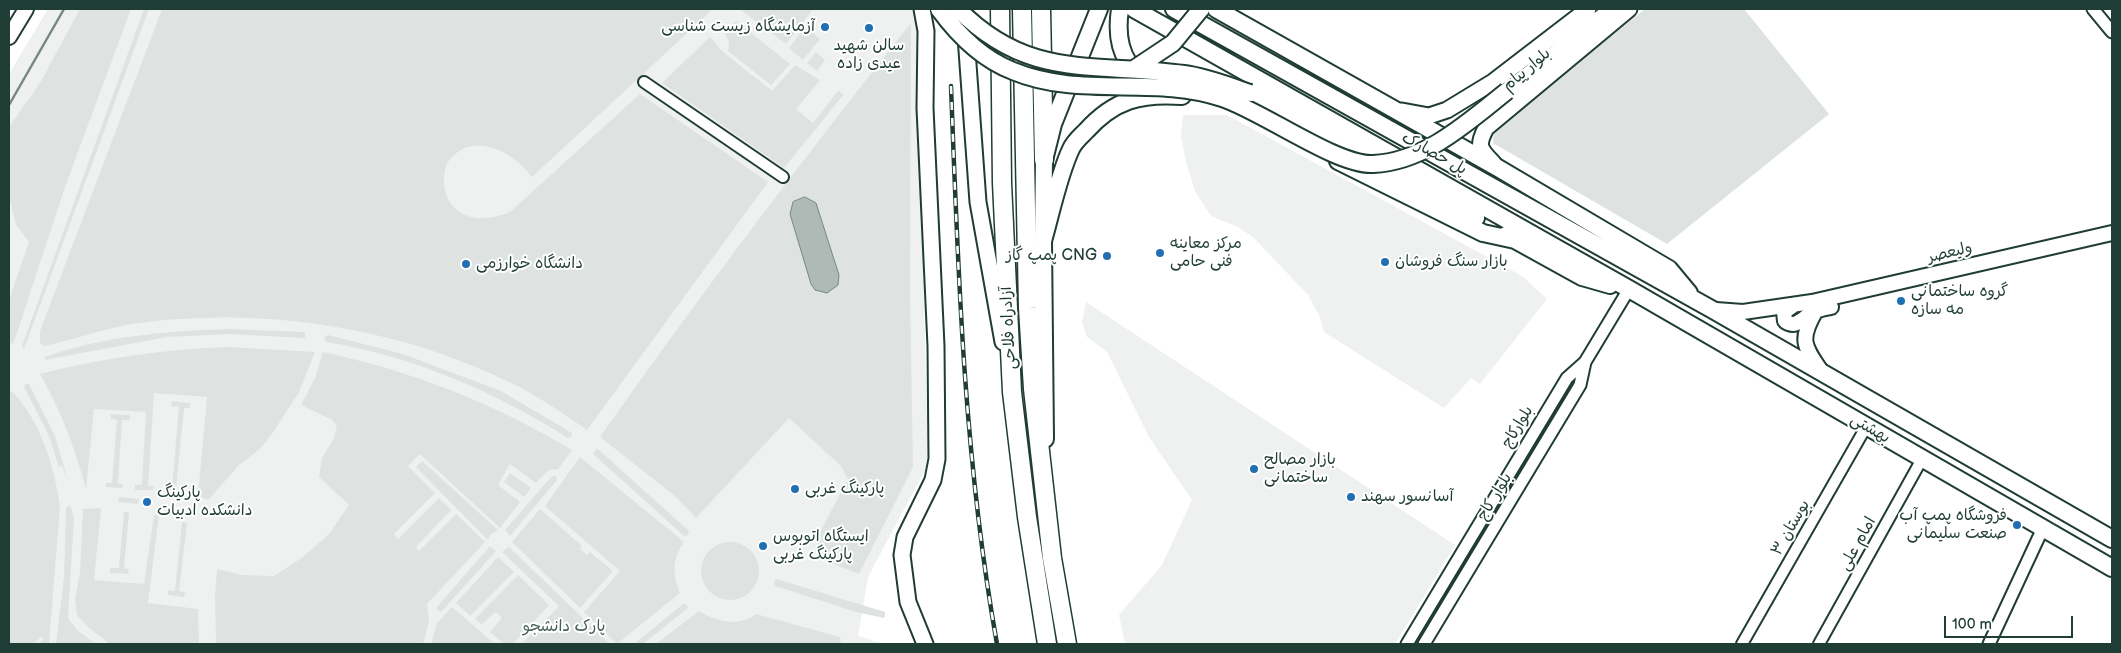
<!DOCTYPE html>
<html>
<head>
<meta charset="utf-8">
<style>
  body { margin:0 }
  #map { position:relative; width:2121px; height:653px; overflow:hidden; background:#fff; font-family:"Balsamiq Sans",sans-serif }
  canvas { display:block }
  .frame { position:absolute; inset:0; border:10px solid #1f3d34; pointer-events:none }
  .scale { position:absolute; left:1944px; top:616px; width:129px; height:22px; box-sizing:border-box; border:2px solid #1f3d34; border-top:0; padding-left:6px; font-size:15px; line-height:18px; white-space:nowrap; color:#1f3d34; -webkit-text-stroke:4px #fff; paint-order:stroke }
</style>
</head>
<body>
<div id="map">
<canvas width="2121" height="653"></canvas>
<div class="frame"></div>
<div class="scale">100 m</div>
</div>
<script>
const ctx = document.querySelector('canvas').getContext('2d');
ctx.lineJoin = 'round';
function paint(path, color) {
  ctx.fillStyle = color;
  ctx.fill(path, 'evenodd');
}
function stroke(path, color, width, dash) {
  ctx.strokeStyle = color;
  ctx.lineWidth = width;
  ctx.lineCap = dash ? 'butt' : 'round';
  ctx.setLineDash(dash || []);
  ctx.stroke(path);
}
function drawText(font, color, halo, rows, align = 'center') {
  ctx.font = font + ' "Balsamiq Sans","Playpen Sans Arabic",sans-serif';
  ctx.lineWidth = 4;
  ctx.setLineDash([]);
  ctx.textBaseline = 'middle';
  ctx.strokeStyle = halo;
  ctx.fillStyle = color;
  for (const [text, x, y, turn = 0] of rows) {
    ctx.save();
    ctx.translate(x, y);
    ctx.rotate((+turn || 0) * Math.PI / 180);
    ctx.textAlign = isNaN(turn) ? turn : align;
    if (halo) ctx.strokeText(text, 0, 0);
    ctx.fillText(text, 0, 0);
    ctx.restore();
  }
}
paint(new Path2D(`
  M48,9H916L928,454L925,470L868,577L858,636L884,644H9V74Z
  M1183,115H1227L1522,276L1547,299L1480,384L1471,378L1444,408L1324,332L1320,317L1308,295L1253,237L1238,227L1211,216L1195,191L1186,162L1181,137Z
  M1086,302L1455,545L1395,644H1125L1119,615L1162,565L1192,500L1149,437L1107,352L1087,337L1082,322Z`), '#eef1f0');
paint(new Path2D(`
  M80,9H131L65,187L13,345L9,341V300L29,242L16,225L11,203L9,202V127L40,83Z
  M144,9H149L24,349L22,346Z
  M162,9H713L532,177C513,152 472,129 448,162C444,168 444,178 444,185C449,220 482,224 510,212L640,94L768,182L587,430C562,413 537,395 509,382C393,326 260,306 132,324C102,329 74,340 44,346L40,343V331Z
  M740,9H813L786,44Z
  M1645,9H1744L1829,114L1667,244L1493,143L1494,130Z
  M736,21L790,64L771,85L728,51L729,42L725,33Z
  M911,23L910,292L913,467L859,574L825,561L817,548L819,534L848,479L841,466L789,418L696,518L675,496L600,437C700,295 803,159 911,23Z
  M805,27L820,39L803,60L789,48Z
  M710,37L723,52L772,91L795,65L820,80L796,109L813,123L838,91L844,94L784,168L662,83Z
  M816,52L825,60L817,71L807,63Z
  M228,329L305,332V338L229,334L167,337L45,360V357C104,336 167,331 228,329Z
  M328,335L403,354L501,391L572,433V436L568,438C494,391 412,356 326,342L324,338Z
  M230,347L315,352L299,392L274,431L261,448L239,465L208,500L198,496L207,397L154,393L148,486H154L153,490H135V485H142L146,412L94,409L86,489C75,448 61,411 40,374C103,358 165,349 230,347Z
  M323,352C415,372 491,402 572,450L558,469L549,470L536,483L510,464L498,485L520,502L500,528L420,454L408,466L435,493L394,534L398,539L439,498L451,510L416,547L419,551L456,514L485,542L427,604L429,621L423,644H216L215,595L217,569L242,575L274,576L303,557L329,534L349,505L319,477L322,458L334,438L337,426L332,420L301,405L315,378Z
  M26,384H29L55,436L68,481L62,466L59,467L49,436L24,387Z
  M12,391C41,422 54,465 60,506L49,644H39L43,639L41,637L34,644H9V393Z
  M172,401L190,403V408H184L176,489H182L181,494L164,493V488H172L179,407L171,406Z
  M111,414L130,415V420H122L118,483L123,484V488L106,487V483H112L117,420L111,419Z
  M598,449L689,531L688,535L684,536L593,454L595,450Z
  M580,457L684,542C672,559 672,574 680,593L617,644L584,612L620,571L545,506Z
  M422,461L498,530L491,534L488,540L416,467Z
  M510,473L531,488L524,497L504,482Z
  M552,476H556L557,480L510,536L505,530Z
  M119,497L139,499L138,504L118,502Z
  M70,505L74,518L68,618L77,630L96,644H56L64,577L66,508Z
  M101,508L94,580L144,584L154,515H159L148,603L198,609L199,644H110L88,627L77,615L75,599L80,572L83,509Z
  M540,509L582,546L580,549L587,555L590,552L613,571L580,608L512,542Z
  M124,512H129L124,568L129,569L128,574L110,573V568H119Z
  M182,522L187,523L179,591L185,592L184,597L168,595V590L175,591Z
  M701 571a29 29 0 1 1 58 0a29 29 0 1 1-58 0Z
  M490,546L496,551L442,611H437V607Z
  M509,547L610,644H522L559,606L502,552Z
  M498,557L514,572L470,616L456,603Z
  M518,575L549,605L513,644H504L490,632L502,618L495,612L482,625L475,619Z
  M777,579L885,612V616L884,618L856,612L775,586L774,582Z
  M683,604L687,605L688,608L643,644H634Z
  M452,607L495,644H431L437,623Z
  M699,611C717,622 738,627 756,614L840,637L841,644H656Z`), '#dee3e2');
const water = new Path2D(`
  M805,197L816,203L839,275L838,285L827,293L815,290L811,284L790,214L793,202Z`);
paint(water, '#afbab7');
stroke(water, '#758883', 1);
stroke(new Path2D(`
  M9,105L64,9`), '#758883', 2.5);
const minor = new Path2D(`
  M644,82L783,177
  M1742,644L1866,427
  M1819,644L1922,459`);
const tertiary = new Path2D(`
  M2093,9L2112,32
  M1407,644L1567,378L1585,362L1629,289
  M1424,644L1580,385L1585,362
  M1989,644L2043,528`);
const secondary = new Path2D(`
  M9,37L26,9
  M1794,305L1784,312L1785,321C1797,330 1804,316 1815,311C1820,309 1826,308 1831,307
  M1716,310L1743,312L1812,302L2112,233
  M1815,312C1799,340 1804,346 1821,371`);
const primary = new Path2D(`
  M922,9L926,31L925,108L936,346L937,459L933,480L905,537L902,555L908,602L925,644
  M964,9L978,202L1003,342
  M1507,91L1612,9
  M1402,111L1429,116L1447,110L1493,82L1588,9
  M1494,164C1480,149 1476,147 1486,128L1629,9`);
const trunk = new Path2D(`
  M1120,9C1116,36 1120,58 1140,77
  M1134,9L1629,289L2112,568
  M1174,9L1713,310L2112,539
  M1216,9L1498,168L1669,269L1689,293
  M1250,93L1476,218
  M1338,161L1483,233L1515,240
  M1506,235L1582,277L1610,285
  M1043,241C1051,213 1059,174 1071,149C1074,142 1081,136 1086,131C1114,100 1140,93 1182,96
  M1045,439L1043,241L1044,160L1053,124L1099,9`);
const motorway = new Path2D(`
  M1000,9L1002,183L1012,392L1027,517L1047,644
  M1022,9L1028,308L1033,389L1052,558L1067,644
  M1041,9L1044,160`);
stroke(minor, '#1f3d34', 14);
stroke(tertiary, '#1f3d34', 15);
stroke(secondary, '#1f3d34', 18);
stroke(primary, '#1f3d34', 19);
stroke(trunk, '#1f3d34', 20);
stroke(motorway, '#1f3d34', 21);
stroke(minor, '#fff', 10);
stroke(tertiary, '#fff', 11);
stroke(secondary, '#fff', 14);
stroke(primary, '#fff', 15);
stroke(trunk, '#fff', 16);
stroke(motorway, '#fff', 18);
const rail = new Path2D(`
  M951,86C958,272 964,460 997,644`);
stroke(rail, '#1f3d34', 4.5);
stroke(rail, '#fff', 2.5, [8]);
const trunkBridge = new Path2D(`
  M939,9C958,35 982,59 1013,71C1080,99 1154,75 1222,98C1262,111 1337,166 1373,164C1425,162 1468,122 1507,91
  M958,9C1029,81 1094,62 1184,74C1207,77 1229,86 1250,93
  M1134,69L1173,43L1201,9`);
stroke(trunkBridge, '#1f3d34', 20, []);
stroke(trunkBridge, '#fff', 16);
for (const [x, y, r, color] of [
  [825,27,5,"#1f6fb2"],
  [869,28,5,"#1f6fb2"],
  [1160,253,5,"#1f6fb2"],
  [1107,256,5,"#1f6fb2"],
  [1385,262,5,"#1f6fb2"],
  [466,264,5,"#1f6fb2"],
  [1901,301,5,"#1f6fb2"],
  [1254,469,5,"#1f6fb2"],
  [795,489,5,"#1f6fb2"],
  [1351,497,5,"#1f6fb2"],
  [147,502,5,"#1f6fb2"],
  [2017,525,5,"#1f6fb2"],
  [763,546,5,"#1f6fb2"]
]) {
  const dot = new Path2D();
  dot.arc(x, y, r, 0, 2 * Math.PI);
  ctx.fillStyle = color;
  ctx.fill(dot);
  stroke(dot, '#fff', 2);
}
drawText('16px', '#1f3d34', '#fff', [
  ["آزمایشگاه زیست شناسی",815,27,"right"],
  ["سالن شهید",869,46,"center"],
  ["عیدی زاده",869,64,"center"],
  ["مرکز معاینه",1170,244],
  ["فنی حامی",1170,262],
  ["پمپ گاز CNG",1097,256,"right"],
  ["بازار سنگ فروشان",1395,262],
  ["دانشگاه خوارزمی",476,264],
  ["گروه ساختمانی",1911,292],
  ["مه سازه",1911,310],
  ["بازار مصالح",1264,460],
  ["ساختمانی",1264,478],
  ["پارکینگ غربی",805,489],
  ["پارکینگ",157,493],
  ["دانشکده ادبیات",157,511],
  ["آسانسور سهند",1361,497],
  ["فروشگاه پمپ آب",2007,516,"right"],
  ["صنعت سلیمانی",2007,534,"right"],
  ["ایستگاه اتوبوس",773,537],
  ["پارکینگ غربی",773,555]
], 'left');
drawText('16px', '#1f3d34', '#fff', [
  ["بلوار پیام",1527,70,-40],
  ["پل حصارک",1434,154,29],
  ["ولیعصر",1950,253,-13],
  ["آزادراه فلاحی",1009,328,-93],
  ["بلوارکاج",1518,427,-59],
  ["بهشتی",1870,429,30],
  ["بلوار کاج",1495,497,-59],
  ["بوستان ۳",1791,528,-60],
  ["امام علی",1858,544,-61]
]);
drawText('16px', '#455e57', '#fff', [
  ["پارک دانشجو",564,627]
]);
</script>
</body>
</html>
